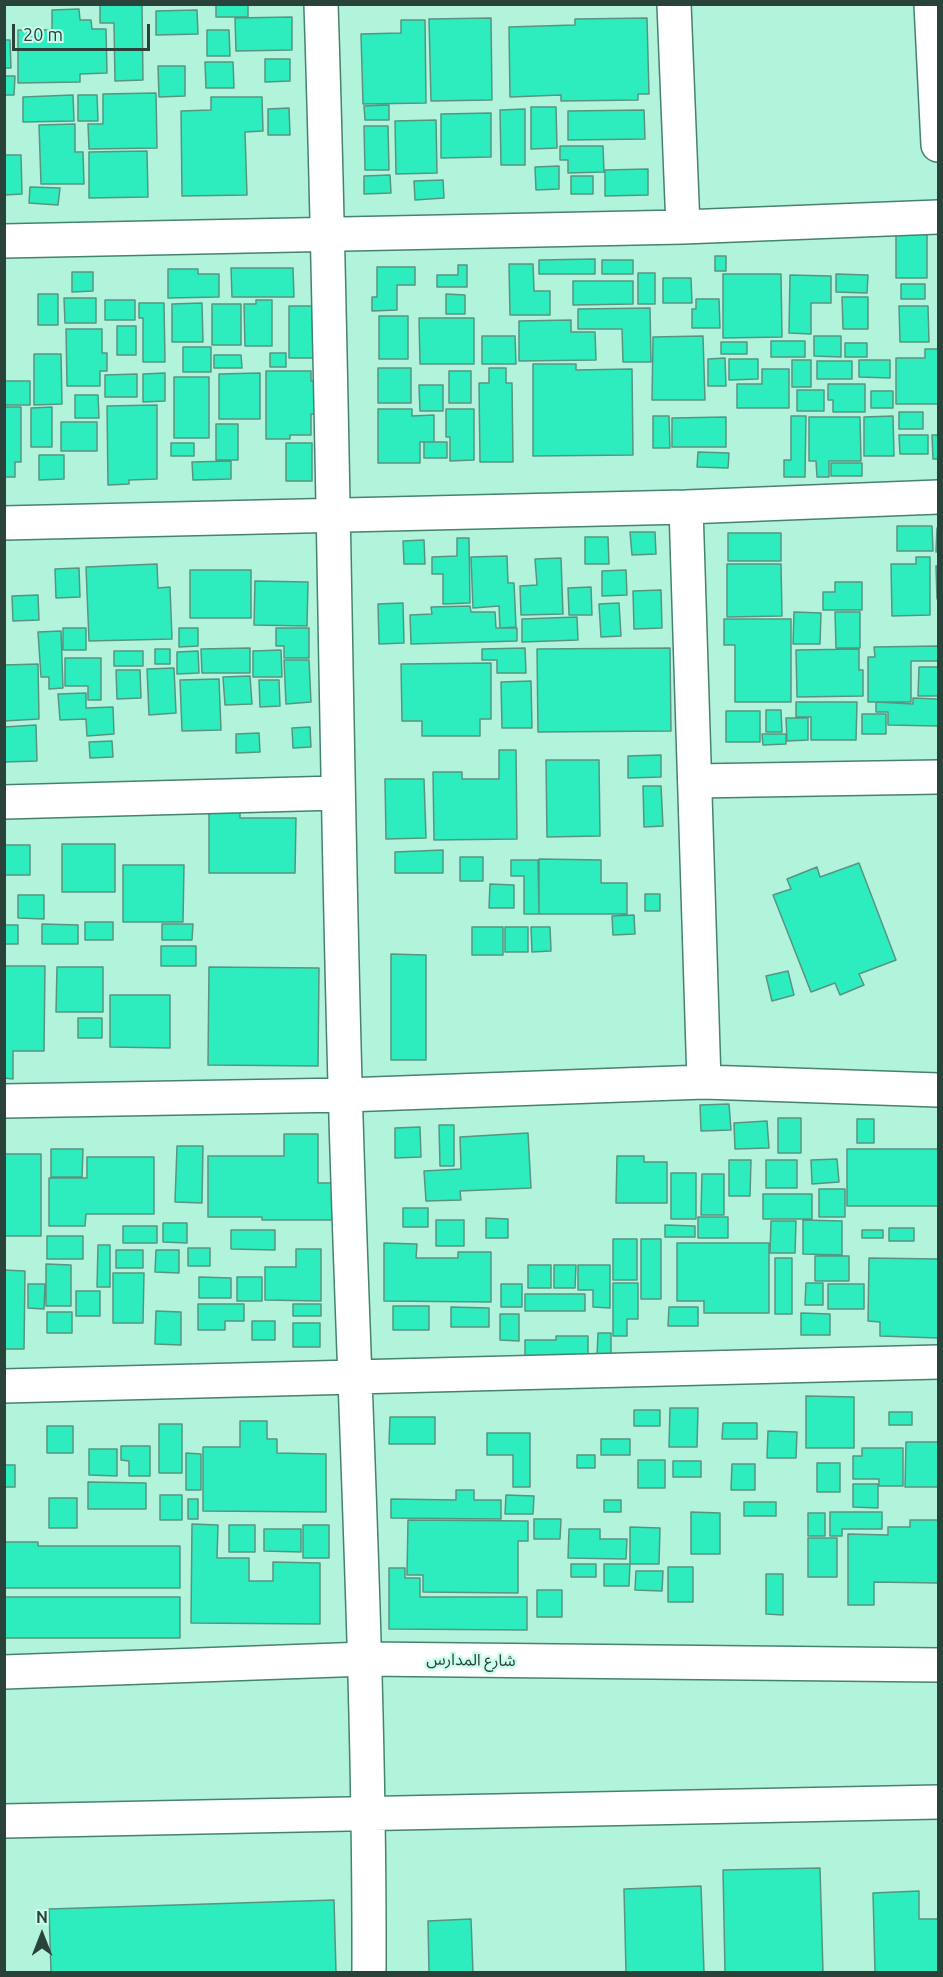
<!DOCTYPE html>
<html>
<head>
<meta charset="utf-8">
<style>
  body { margin:0 }
  #map { position:relative; width:943px; height:1977px; overflow:hidden; background:#b2f3dc; font-family:Ubuntu,sans-serif }
  canvas { display:block }
  .frame { position:absolute; inset:0; border:6px solid #29433a; pointer-events:none }
  .north { position:absolute; left:12px; top:1905px; width:60px; height:60px; -webkit-text-stroke:4px #cafdeb; paint-order:stroke; rotate:0deg; font-size:16px; font-weight:700; line-height:24px; text-align:center; color:#29433a }
  .north::after { content:''; display:block; margin:auto; width:21px; height:27px; background:#29433a; clip-path:polygon(50% 0,100% 100%,50% 72%,0 100%) }
  .scale { position:absolute; left:12px; top:24px; width:138px; height:27px; box-sizing:border-box; border:3px solid #29433a; border-top:0; padding-left:8px; font-size:18px; line-height:21px; white-space:nowrap; color:#29433a; -webkit-text-stroke:4px #cafdeb; paint-order:stroke }
</style>
</head>
<body>
<div id="map">
<canvas width="943" height="1977"></canvas>
<div class="frame"></div>
<div class="north">N</div>
<div class="scale">20 m</div>
</div>
<script>
const ctx = document.querySelector('canvas').getContext('2d');
ctx.lineJoin = 'round';
function paint(path, color) {
  ctx.fillStyle = color;
  ctx.fill(path, 'evenodd');
}
function stroke(path, color, width, dash) {
  ctx.strokeStyle = color;
  ctx.lineWidth = width;
  ctx.lineCap = dash ? 'butt' : 'round';
  ctx.setLineDash(dash || []);
  ctx.stroke(path);
}
function drawText(font, color, halo, rows, align = 'center') {
  ctx.font = font + ' Ubuntu,"Noto Sans Arabic",sans-serif';
  ctx.lineWidth = 5;
  ctx.setLineDash([]);
  ctx.textBaseline = 'middle';
  ctx.strokeStyle = halo;
  ctx.fillStyle = color;
  for (const [text, x, y, turn = 0] of rows) {
    ctx.save();
    ctx.translate(x, y);
    ctx.rotate((+turn || 0) * Math.PI / 180);
    ctx.textAlign = isNaN(turn) ? turn : align;
    if (halo) ctx.strokeText(text, 0, 0);
    ctx.fillText(text, 0, 0);
    ctx.restore();
  }
}
const building = new Path2D(`
  M100,4H142L143,80L115,81L114,23H100Z
  M216,4H248V17H216Z
  M79,9L80,20H91L92,29H106L107,73L80,74V82L18,83V30H52V10Z
  M197,10L198,34L156,35V11Z
  M292,17V50L236,51L235,18Z
  M491,18L492,100L431,101L429,19Z
  M647,18L649,94H638V100L561,101V95L510,97L509,27L575,25V19Z
  M401,20H425L426,103L363,104L361,34L401,33Z
  M207,30H229L230,56H207Z
  M4,40H10L11,68H4Z
  M265,59H290V81L265,82Z
  M205,62H233L234,88H206Z
  M158,66H185V96L159,97Z
  M4,76H15L14,95H4Z
  M156,93L157,148L89,149L88,124H103V94Z
  M73,95L74,121L23,122V97Z
  M78,95H97L98,121H78Z
  M211,97H262L263,131L245,132L247,195L182,196L181,111L211,110Z
  M389,105V120H365L364,106Z
  M531,107H556L557,148L531,149Z
  M289,108L290,135H268V109Z
  M525,109V165H501L500,110Z
  M644,110L645,139L568,140V111Z
  M491,113V157L441,158V114Z
  M436,120L437,173L396,174L395,121Z
  M75,124V152H83L84,184H41L39,125Z
  M364,126H388L389,170H365Z
  M560,146H603L604,172L568,173V160H560Z
  M147,151L148,197L89,198V152Z
  M4,155H21L22,194L4,195Z
  M559,166V189L536,190L535,167Z
  M648,169V195L605,196V170Z
  M390,175L391,193L364,194V176Z
  M571,176H593V194H571Z
  M443,180L444,198L415,200L414,181Z
  M30,187L60,188L58,205L29,203Z
  M896,233H927V278H896Z
  M715,256H726V271H715Z
  M595,259V274H539V260Z
  M602,260H633V274H602Z
  M509,264H533L534,291H550V315H510Z
  M458,265H467V287H437V275H458Z
  M377,267H415V285H397V310L372,311V297H377Z
  M231,268H293L294,297H232Z
  M168,269H198V274H219V297L168,298Z
  M72,272H93V291L72,292Z
  M638,273H655V304H638Z
  M723,274H781L782,337L723,338Z
  M836,274L868,275L867,293L836,292Z
  M790,275L831,276V303H811V334L789,333Z
  M663,278H691L692,303H663Z
  M573,281H633V304L573,305Z
  M901,284H925V299H901Z
  M38,294H58V325H38Z
  M446,294L465,295V314H446Z
  M842,297H868V329H843Z
  M64,298H96V323H65Z
  M696,299H719L720,328H692V309H696Z
  M105,300H135V320H105Z
  M256,300H272V346H245L244,304H256Z
  M139,303H164L165,362H143V318H139Z
  M202,303L203,342H172V304Z
  M212,304H241V345H212Z
  M289,306H312L313,358H289Z
  M899,306H928L929,342H900Z
  M650,308L651,362H623L622,329H578V309Z
  M379,316H408V359H379Z
  M419,318H474V364H420Z
  M571,320V332H595L596,360L519,361V321Z
  M117,326H136V355H117Z
  M66,329H102V353H107V371H100V386H67Z
  M482,336H515L516,364H482Z
  M703,336L705,400H652L653,337Z
  M814,336H841V357L814,356Z
  M771,341H805V357H771Z
  M721,342H747V354H721Z
  M845,343H867V357H845Z
  M183,347H211V372H183Z
  M925,349H938V404H896V358H925Z
  M270,353H286V367H270Z
  M34,354H61L62,404L34,405Z
  M214,355H241L242,368H214Z
  M725,358L726,386H708V359Z
  M729,359H758V379L729,380Z
  M792,360H811V387H792Z
  M859,360H890V378L859,377Z
  M817,361H852V379H817Z
  M533,364H576V370L632,369L633,455L533,456Z
  M378,368H411V403H378Z
  M489,368H506V383H512L513,462H480L479,383H489Z
  M762,369H789V408H737V384H762Z
  M266,371H311V381H319V414H311V435H290V439H266Z
  M449,371H471V403H449Z
  M165,373V401L143,402V374Z
  M260,373V419H219V374Z
  M137,374V397H105V375Z
  M174,377H209V438H174Z
  M4,381H30V405H4Z
  M828,384H865V412H833V400H828Z
  M419,385H443V411H420Z
  M797,390H824V411H797Z
  M871,391H893V408H871Z
  M75,395H98L99,418H75Z
  M157,405V479L129,480V484L108,485L107,406Z
  M4,407H21V462H15V477H4Z
  M52,407V447H31V408Z
  M378,409H412V416L434,415V442H420V463H378Z
  M446,409H474V460L450,461V437H446Z
  M899,412H923V429H899Z
  M653,416H669L670,448H653Z
  M791,416H806L805,477H784V460H791Z
  M893,416L894,456H864V417Z
  M726,417V447H672V418Z
  M809,417H860L861,461H829V477H817L816,461H809Z
  M61,422H97V451H61Z
  M216,424H238V460H216Z
  M899,435H928V454H900Z
  M932,435H938V459H933Z
  M424,442H447V458H424Z
  M171,443H194V456H171Z
  M286,443H312V481H286Z
  M698,452L729,453L728,468L697,467Z
  M39,455H64V479L39,480Z
  M231,461V479L193,480L192,462Z
  M831,463H862V476H831Z
  M897,526H932L933,551H897Z
  M937,528H938V552H936Z
  M630,532H655L656,554L632,555Z
  M728,533H781V561H728Z
  M585,537H608L609,564H585Z
  M457,538H469L470,603L443,604V574H432V557L457,556Z
  M424,540L425,564H404L403,541Z
  M507,556L508,583H514L516,627L500,628L499,606L473,608L471,557Z
  M916,557H930V615L892,616L891,564H916Z
  M561,558L563,614L521,615L520,586L537,585L535,559Z
  M157,564L158,588L170,587L172,639L89,641L86,567Z
  M727,564H781L782,616L727,617Z
  M936,566H938V599H937Z
  M79,568L80,597L56,598L55,569Z
  M190,570H251V618H190Z
  M626,570L627,595L602,596V571Z
  M255,581L308,582L307,626L254,625Z
  M835,582H862V610H823V592H835Z
  M591,587L592,615H569L568,588Z
  M661,590L662,628L634,629L633,591Z
  M38,595L39,620L13,621L12,596Z
  M403,603L404,643L379,644L378,604Z
  M619,603L621,636L601,637L599,604Z
  M470,606L471,612H495L496,628H517V641L411,644L410,615L432,614L431,607Z
  M794,612L821,613L820,644H793Z
  M835,612H860V648H836Z
  M577,617L578,640L522,642V619Z
  M724,619H791V702H735V645H724Z
  M63,628H86V650H63Z
  M179,628H198V646L179,647Z
  M276,628H309V658H284V646H276Z
  M61,631L63,688L49,689V677H41L38,632Z
  M938,646V661H911V702H868V657H875L874,647Z
  M250,648V673H202L201,649Z
  M525,648L526,673H497V660H482V649Z
  M670,648L671,731L538,732L537,649Z
  M155,649H170V664H155Z
  M859,649V670H863V696L797,697L796,650Z
  M281,650L282,677H253V651Z
  M114,651H143V666H114Z
  M198,651L199,673L177,674V652Z
  M65,658H101V700H88V686H65Z
  M284,660H309L311,702L286,704Z
  M491,663V719H480V736H422V721H402L401,664Z
  M38,664L39,719L4,721V665Z
  M919,667H938V696H918Z
  M174,668L176,713L149,715L147,669Z
  M116,670H140L141,698L117,699Z
  M250,676L252,704L225,705L223,677Z
  M219,679L221,730L182,731L180,680Z
  M259,680H279L280,706L260,707Z
  M531,681L532,728H502L501,682Z
  M86,693V708L113,707L114,734L87,736L86,719L60,720L58,694Z
  M913,698L938,699V726L888,725V712H876V702L913,704Z
  M796,702H857L856,740H811V717H796Z
  M766,710H781L782,732H766Z
  M726,711H760V742H726Z
  M862,714H886V734H862Z
  M786,718H808V740L787,741Z
  M36,725L37,761L4,762V727Z
  M310,727L311,747L293,748L292,728Z
  M259,733L260,752L236,753V734Z
  M762,734H786V744L763,745Z
  M112,741L113,757L90,758L89,742Z
  M499,750H516L517,839L434,840L433,772H462V779H499Z
  M661,755V777L628,778V756Z
  M546,760H599L600,836L547,837Z
  M385,779H424L426,838L386,839Z
  M643,786H661L663,826L644,827Z
  M209,810L240,811V818H296L295,873H209Z
  M62,844H115V892H62Z
  M4,845H30V875H4Z
  M443,850V873H395V852Z
  M460,857H483V881H460Z
  M539,859L601,860V883H627V914H539Z
  M511,860H538L539,914H524V876H511Z
  M859,863L896,960L859,974L864,985L840,995L835,983L811,992L773,895L791,889L787,879L817,867L820,877Z
  M123,865H184L183,922H123Z
  M490,884L514,885V908H489Z
  M645,894H660V911H645Z
  M18,895H44V919L18,918Z
  M634,915L635,934L613,935L612,916Z
  M85,922H113V940H85Z
  M42,924L78,925V944H42Z
  M162,924H193L192,940H162Z
  M4,925H18V944H4Z
  M472,927H503V955H472Z
  M505,927H528V952H505Z
  M531,927H550L551,951L532,952Z
  M161,946H196V966H161Z
  M391,954L426,955V1060H391Z
  M4,966H45L44,1051H13V1079L4,1078Z
  M57,967H103V1012H56Z
  M209,967L319,968L318,1066L208,1065Z
  M788,971L794,995L772,1001L766,976Z
  M110,995H170V1048L110,1047Z
  M78,1018H102V1038H78Z
  M729,1104L731,1130L701,1131L700,1105Z
  M778,1118H801V1153H778Z
  M857,1119H874V1143H857Z
  M767,1121L769,1148L735,1149L734,1123Z
  M439,1125H454V1166H440Z
  M420,1127L421,1157L395,1158V1128Z
  M528,1133L531,1188L460,1191L461,1200L426,1201L424,1171L461,1169L460,1137Z
  M284,1134H318V1183H337L336,1220H262V1217H208V1156H284Z
  M177,1146H203L202,1203L175,1202Z
  M51,1149H83L82,1177H51Z
  M847,1149H938V1206H847Z
  M4,1154H41V1236H4Z
  M617,1156H644V1162H667V1203H616Z
  M87,1157H154V1214H86L85,1226H49V1178H87Z
  M837,1159L839,1182L812,1184L811,1160Z
  M729,1160H751L750,1196H729Z
  M766,1160H797V1188H766Z
  M671,1173H696V1219H671Z
  M702,1174H724V1215H701Z
  M819,1189H845V1217H819Z
  M763,1194H812V1219H763Z
  M403,1208H428V1227H403Z
  M698,1217H728V1238H698Z
  M486,1218L508,1219V1238H486Z
  M436,1220H464V1246H436Z
  M803,1220L842,1221V1255L803,1254Z
  M771,1221H796L795,1253H770Z
  M163,1223H187V1243L163,1242Z
  M665,1225L695,1226V1237H665Z
  M123,1226H157V1243H123Z
  M889,1228H914V1241H889Z
  M231,1230H275V1250L231,1249Z
  M862,1230H883V1238H862Z
  M47,1236H83V1259H47Z
  M613,1239H637V1280H613Z
  M641,1239H661V1299H641Z
  M384,1243L417,1244L416,1258H458V1252H491V1302L384,1301Z
  M677,1243H769V1313H704V1301H677Z
  M98,1245H110V1287H97Z
  M188,1248H210V1266H188Z
  M296,1249H321V1301L265,1300V1267H296Z
  M116,1250H143V1268H116Z
  M156,1250H179V1273L155,1272Z
  M815,1256H849V1281H815Z
  M775,1258H792V1314H775Z
  M869,1258L938,1259V1338L880,1336V1322L868,1321Z
  M46,1264L71,1265V1306H46Z
  M528,1265H551V1288H528Z
  M554,1265H576L575,1288H554Z
  M578,1265H610V1308L593,1307V1290H578Z
  M4,1270L25,1271L24,1349H4Z
  M113,1273H144L143,1323H113Z
  M199,1277L231,1278V1298H199Z
  M237,1277H262V1301H237Z
  M613,1283H638V1319H627V1336H613Z
  M806,1283H823V1305H805Z
  M28,1284H45L44,1309L28,1308Z
  M501,1284H522V1307H501Z
  M828,1284H864V1309H828Z
  M76,1291H100V1316H76Z
  M525,1294H585V1311H525Z
  M198,1304H244V1321H225V1330H198Z
  M293,1304H321V1316H293Z
  M393,1306H429V1330H393Z
  M451,1307L489,1308V1327H451Z
  M669,1307H698V1326H668Z
  M156,1311L181,1312V1345L155,1344Z
  M47,1312H72V1333H47Z
  M801,1313L830,1314V1335H801Z
  M500,1314H519V1341L500,1340Z
  M252,1321H275V1340H252Z
  M293,1323H320V1347H293Z
  M598,1333H611V1356H597Z
  M556,1336H588V1359H525V1340H556Z
  M806,1396L854,1397V1448H806Z
  M670,1408H698L697,1447H669Z
  M634,1410H660V1426H634Z
  M889,1412H912V1425H889Z
  M390,1417H435V1444H389Z
  M240,1421H267V1439H277V1453L326,1454V1512L203,1511V1447H240Z
  M723,1423H757V1439H722Z
  M159,1424H182V1473H159Z
  M47,1426H73V1453H47Z
  M768,1431L797,1432L796,1458H767Z
  M487,1433H530V1487H513V1455H487Z
  M601,1439H630V1455H601Z
  M906,1442H938V1487H905Z
  M121,1446H150V1476H129V1461L121,1460Z
  M862,1448H903V1486H879V1479H853V1456H862Z
  M89,1449H117V1476L89,1475Z
  M186,1453L201,1454V1490H186Z
  M577,1455H595V1468H577Z
  M638,1460H665V1488H638Z
  M673,1461H701V1477H673Z
  M817,1463H840V1492H817Z
  M732,1464H755V1490H731Z
  M4,1465H15V1487H4Z
  M88,1482L146,1483V1509H88Z
  M853,1484H878V1508L853,1507Z
  M456,1490H474V1500H501V1519L391,1518V1499L456,1500Z
  M160,1495H182V1520H160Z
  M506,1495L534,1496L533,1514H505Z
  M49,1498H77V1528H49Z
  M188,1499H198V1519H188Z
  M604,1500H621V1512H604Z
  M744,1502H776V1516H744Z
  M691,1512L720,1513V1554H691Z
  M830,1512H882V1529H842V1536H830Z
  M808,1513H825V1536H808Z
  M534,1519H561L560,1539H534Z
  M408,1520L528,1521V1541H518V1593L423,1592V1575H407Z
  M910,1520H938V1583L874,1582V1605H848V1534L888,1535V1527H910Z
  M192,1524L218,1525L217,1558H249V1581H273V1562L320,1563V1624L191,1623Z
  M229,1525H255V1552H229Z
  M303,1525H329V1558H303Z
  M630,1527L660,1528L659,1564H630Z
  M264,1529H301V1552L264,1551Z
  M569,1529H600V1539H627L626,1559L568,1558Z
  M808,1538H837V1577H808Z
  M4,1542H38V1546H180V1588H4Z
  M571,1564H596V1577H571Z
  M604,1564H630L629,1586H604Z
  M668,1567H693V1602H668Z
  M389,1568H405V1578H420V1597H527V1630L389,1629Z
  M636,1571H663L662,1591L635,1590Z
  M766,1574H783V1615L766,1614Z
  M537,1590H562V1617H537Z
  M4,1597H180V1638H4Z
  M820,1868L823,1972H725L723,1870Z
  M701,1886L704,1972H626L624,1889Z
  M919,1891V1919H938V1972H875L873,1893Z
  M334,1900L336,1972H51L49,1909Z
  M471,1919L473,1972H429L428,1921Z`);
paint(building, '#2dedbf');
stroke(building, '#589581', 1.5);
const minor = new Path2D(`
  M321,4C333,364 335,723 345,1083C353,1379 370,1676 369,1972
  M674,4L683,227
  M931,4L938,145
  M4,241L683,227L938,217
  M686,507L704,1082
  M4,523L686,507L938,497
  M695,781L938,777
  M4,802L337,793
  M4,1101L345,1095L704,1082L938,1090
  M4,1386L938,1362
  M4,1672L366,1659L938,1665
  M4,1821L938,1802`);
stroke(minor, '#45836f', 36);
stroke(minor, '#fff', 33);
drawText('16px', '#29433a', '#cafdeb', [
  ["شارع المدارس",471,1660,1]
]);
</script>
</body>
</html>
